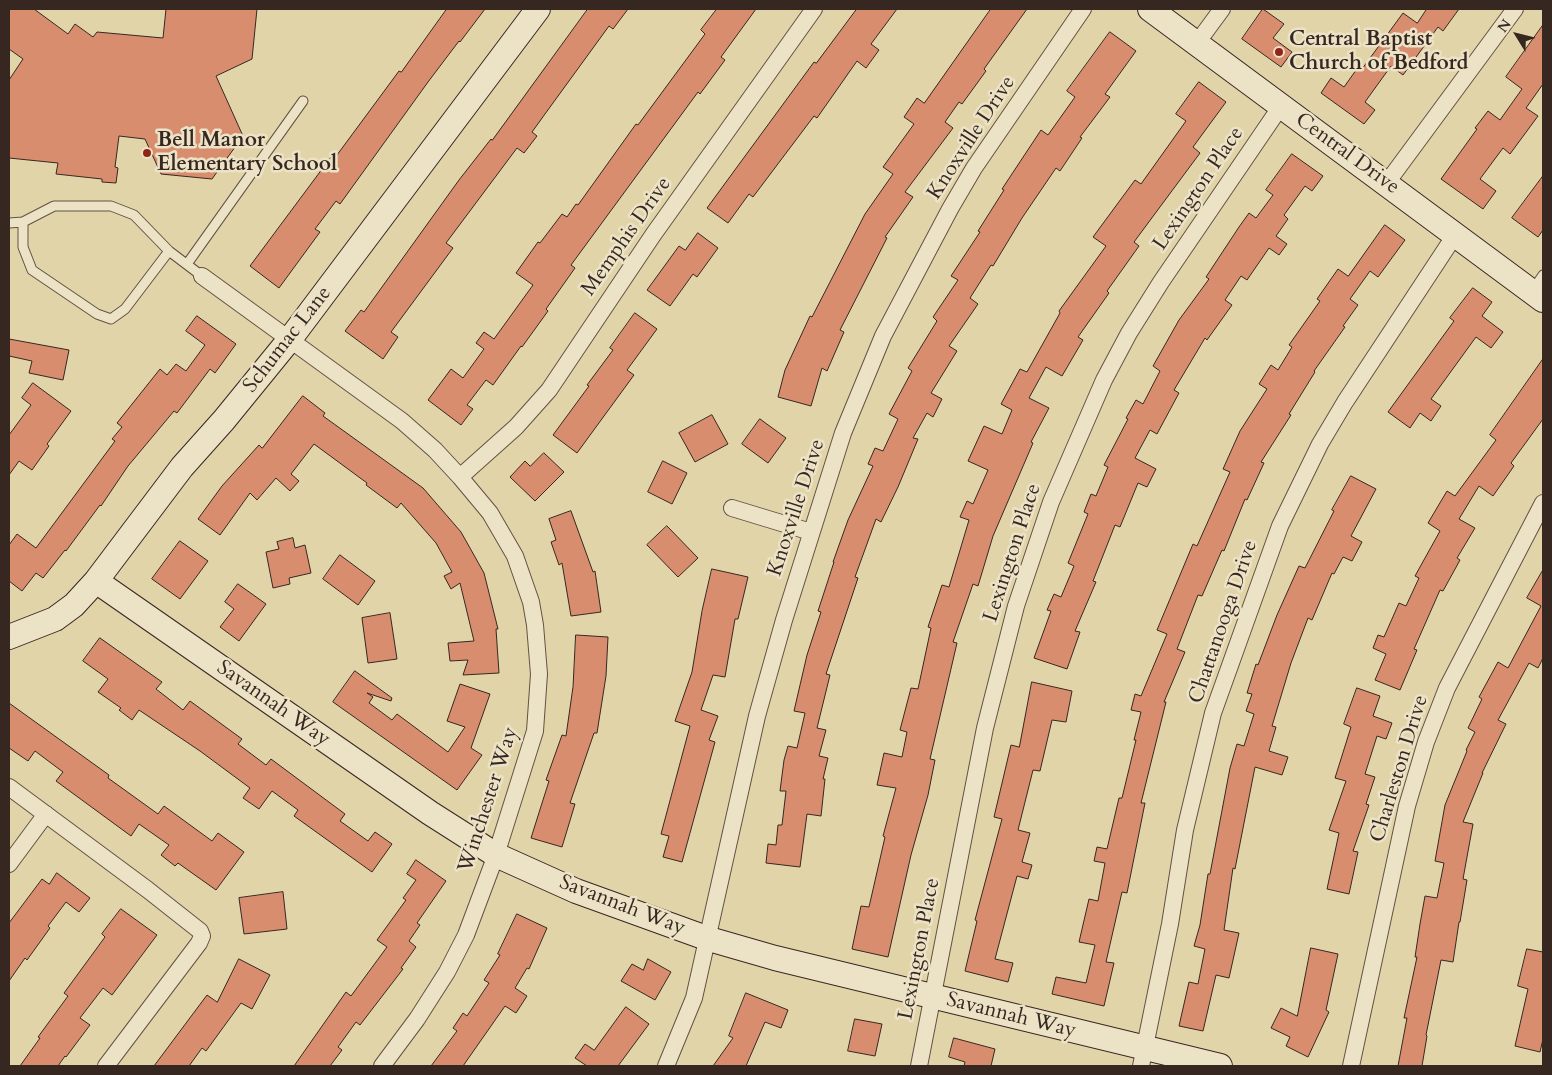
<!DOCTYPE html>
<html>
<head>
<meta charset="utf-8">
<style>
  body { margin:0 }
  #map { position:relative; width:1552px; height:1075px; overflow:hidden; background:#e2d4a9; font-family:Cardo,serif }
  canvas { display:block }
  .frame { position:absolute; inset:0; border:10px solid #372721; pointer-events:none }
  .north { position:absolute; left:1492px; top:10px; width:50px; height:50px; -webkit-text-stroke:4px #ece3c7; paint-order:stroke; rotate:306deg; font-size:14px; font-weight:700; line-height:20px; text-align:center; color:#372721 }
  .north::after { content:''; display:block; margin:auto; width:18px; height:22px; background:#372721; clip-path:polygon(50% 0,100% 100%,50% 72%,0 100%) }
</style>
</head>
<body>
<div id="map">
<canvas width="1552" height="1075"></canvas>
<div class="frame"></div>
<div class="north">N</div>
</div>
<script>
const ctx = document.querySelector('canvas').getContext('2d');
ctx.lineJoin = 'round';
function paint(path, color) {
  ctx.fillStyle = color;
  ctx.fill(path, 'evenodd');
}
function stroke(path, color, width, dash) {
  ctx.strokeStyle = color;
  ctx.lineWidth = width;
  ctx.lineCap = dash ? 'butt' : 'round';
  ctx.setLineDash(dash || []);
  ctx.stroke(path);
}
function drawText(font, color, halo, rows, align = 'center') {
  ctx.font = font + ' Cardo,serif';
  ctx.lineWidth = 5;
  ctx.setLineDash([]);
  ctx.textBaseline = 'middle';
  ctx.strokeStyle = halo;
  ctx.fillStyle = color;
  for (const [text, x, y, turn = 0] of rows) {
    ctx.save();
    ctx.translate(x, y);
    ctx.rotate((+turn || 0) * Math.PI / 180);
    ctx.textAlign = isNaN(turn) ? turn : align;
    if (halo) ctx.strokeText(text, 0, 0);
    ctx.fillText(text, 0, 0);
    ctx.restore();
  }
}
const building = new Path2D(`
  M9,9H34L68,34L75,24L93,37L97,32L163,38L166,9H257L252,59L216,76L243,136L212,179L161,174L145,139L119,136L115,167L118,168L116,183L102,182V179L56,174L58,163L9,158V80L23,59L9,49Z
  M447,9H485L460,42L459,41L428,82L340,204L336,201L315,229L320,232L279,288L250,266L334,153L337,155L399,71L401,72Z
  M588,9H628L613,29L609,26L545,114L532,132L537,136L524,153L517,148L446,243L453,248L391,332L398,337L383,359L345,331L361,310L364,312L459,180L491,139L492,140Z
  M717,9H756L721,57L725,60L700,94L698,92L571,265L575,268L546,309L548,311L522,347L521,346L493,385L486,380L467,405L473,409L461,425L428,400L451,369L463,378L484,349L476,343L484,332L494,339L533,285L516,273L538,242L540,243L562,214L567,217L576,204L578,205L636,124L638,125L705,34L701,30Z
  M857,9H897L871,44L879,50L866,68L857,61L817,118L814,116L753,197L749,194L728,223L707,208L814,62L816,63Z
  M991,9H1027L984,69L986,71L962,104L959,102L945,122L953,128L905,192L913,197L885,237L887,238L840,330L844,332L827,371L822,368L811,406L778,397L785,370L810,316L812,317L865,214L893,174L883,167L914,124L904,117L917,98L924,103Z
  M1263,9L1284,24L1273,38L1292,52L1281,67L1242,39Z
  M1427,9H1459L1443,31L1438,27L1403,75L1391,66L1365,102L1375,110L1364,124L1321,93L1331,78L1344,87L1359,66L1362,69L1403,13L1417,23Z
  M1543,25V84L1526,108L1538,116L1510,154L1503,148L1480,179L1496,191L1483,209L1441,179L1477,129L1475,128L1488,111L1500,120L1522,89L1506,77Z
  M1110,32L1136,51L1105,94L1110,97L1080,137L1082,138L1060,171L1056,168L1022,218L993,266L991,265L970,298L978,304L949,346L957,351L931,393L942,399L933,417L927,413L913,438L918,439L898,487L881,522L876,519L855,577L858,578L826,674L830,675L817,728L826,730L819,756L828,758L823,779H825L821,816L807,814L800,867L766,863L768,844L776,845L778,825H782L786,791H780L784,760L788,746L797,748L805,713L794,711L807,655L821,612L818,611L834,562H833L848,520L873,466L868,464L875,448L883,451L898,419L889,414L912,371L908,368L937,321L933,317L958,280L951,276L980,232L978,231L1004,190L1002,189L1041,130L1048,135L1075,97L1067,91Z
  M1199,82L1226,102L1193,147L1200,153L1134,242L1139,246L1107,291L1109,293L1078,337L1083,340L1062,376L1046,367L1029,398L1049,408L1031,442L1033,443L993,536L978,586L973,584L953,642L957,643L930,759L935,760L928,795L911,855L888,957L852,949L861,906L869,907L885,837L883,836L896,788L877,785L884,753L902,757L907,732L900,730L911,688L918,689L931,628L928,627L942,585L949,587L969,520L960,517L967,501L973,504L988,470L968,461L984,426L1002,434L1012,410L1001,404L1020,369L1027,372L1060,313L1059,311L1106,246L1093,237L1135,180L1141,184L1186,121L1176,114Z
  M1292,154L1323,176L1312,191L1305,186L1284,215L1288,219L1276,236L1287,244L1279,255L1269,248L1247,280L1241,276L1225,300L1232,305L1207,340L1205,338L1174,390L1179,393L1157,434L1150,430L1135,458L1156,469L1147,487L1138,483L1120,527L1115,525L1093,581L1096,582L1075,631L1080,632L1067,669L1034,658L1051,611L1047,610L1054,594L1061,597L1074,566L1068,563L1088,514L1084,512L1091,494L1096,496L1108,467L1104,465L1128,419L1126,418L1136,400L1143,404L1160,371L1153,366L1179,320L1209,279L1206,277L1239,227L1249,213L1256,218L1273,195L1266,190Z
  M1543,176V230L1538,237L1512,218Z
  M1385,225L1405,240L1378,277L1370,271L1350,299L1358,305L1343,326L1345,327L1314,371L1315,372L1289,414L1291,415L1261,462L1264,463L1247,500L1245,499L1224,551L1222,550L1202,596L1198,595L1177,649L1185,652L1164,702H1166L1141,803H1145L1127,893L1122,892L1106,962L1114,963L1104,1006L1052,994L1056,977L1086,983L1095,945L1079,942L1089,899L1098,901L1105,863L1094,861L1097,847L1107,849L1119,798H1122L1136,740H1134L1141,712L1131,710L1135,694L1141,696L1167,634L1157,630L1193,544L1197,546L1230,472L1223,469L1240,431L1267,389L1259,384L1271,365L1278,370L1292,347L1289,345L1320,301L1317,299L1338,269L1348,276Z
  M698,233L718,248L697,277L693,274L670,306L647,290L679,246L685,250Z
  M1473,288L1492,302L1482,316L1503,332L1491,348L1476,337L1431,399L1441,406L1431,421L1420,413L1410,428L1388,412L1454,321L1450,318Z
  M635,313L657,329L627,370L634,375L577,453L553,435L589,386L587,385L613,350L610,348Z
  M197,316L236,344L215,373L210,369L177,413L174,411L128,466L101,506L100,505L66,551L65,550L43,578L36,573L22,591L9,581V545L17,534L36,548L115,441L112,439L122,427L117,423L160,369L167,375L176,364L186,371L205,345L186,331Z
  M9,339L69,350L63,380L29,373L32,361L9,356Z
  M1543,359V419L1511,463L1514,466L1493,496L1479,486L1459,519L1475,528L1457,558L1460,560L1443,591L1440,590L1414,649L1417,650L1400,690L1375,680L1386,654L1373,648L1378,635L1384,637L1399,603L1406,606L1419,578L1415,576L1440,531L1428,523L1447,491L1455,496L1496,440L1490,435Z
  M33,383L71,411L47,444L49,446L32,470L19,461L9,475V435L31,405L22,398Z
  M303,396L325,413L323,416L423,488L461,532L484,573L498,629H496L499,673L463,675L468,660L450,661L448,643L474,641L460,583L451,589L444,576L452,572L436,543L401,503L397,508L366,485L367,483L314,444L291,474L299,481L290,491L276,478L257,500L250,493L220,535L198,519L222,486L259,445L262,448Z
  M712,415L728,444L695,462L679,433Z
  M760,419L786,438L768,463L742,444Z
  M544,453L564,472L535,501L510,477L525,461L530,466Z
  M663,461L687,473L672,504L648,492Z
  M1351,476L1376,489L1351,536L1362,542L1352,561L1343,557L1334,574L1332,573L1312,620L1308,618L1291,663L1272,726L1276,727L1269,751L1288,757L1282,775L1255,767L1235,869L1233,868L1224,930L1239,933L1229,978L1216,975L1203,1031L1179,1026L1189,982L1198,984L1205,949L1194,946L1200,925L1208,874H1210L1230,768L1237,744L1244,746L1254,714L1246,711L1252,694L1247,693L1256,664L1258,665L1277,615L1299,566L1305,568L1334,511L1332,510Z
  M571,511L593,572L595,571L601,612L571,616L562,563L559,565L551,542L556,540L549,519Z
  M667,526L698,558L678,577L647,545Z
  M293,538L295,548L305,545L311,573L289,578L290,584L273,588L266,552L279,549L277,542Z
  M180,541L208,561L180,599L152,579Z
  M340,555L375,581L358,605L323,579Z
  M712,569L748,577L738,619H735L725,677L713,675L701,710L718,716L709,740L715,742L682,862L663,857L669,836L661,834L690,726L675,721L692,672L702,611Z
  M1543,570V658L1538,668L1529,663L1498,720L1506,724L1482,773H1483L1463,822L1473,824L1463,879L1467,880L1460,922H1459L1453,962L1441,960L1426,1035L1427,1036L1422,1066H1398L1407,1018H1404L1417,957H1415L1420,924L1425,896L1437,898L1444,863L1435,861L1445,805L1467,751L1466,750L1475,732L1468,728L1482,699L1479,697L1498,662L1508,668L1541,606L1527,598Z
  M238,584L266,604L239,641L220,627L234,609L225,602Z
  M390,613L397,659L368,663L362,618Z
  M576,635L608,637L606,676L597,733H594L570,803L575,804L562,847L531,838L549,781L546,780L562,735L566,736L573,687Z
  M100,638L162,682L156,689L183,710L190,701L242,739L238,744L266,765L271,759L345,814L340,821L368,841L375,832L392,844L372,872L294,816L298,810L272,791L259,809L243,798L250,788L200,751L139,710L132,720L119,710L121,708L98,692L108,679L83,661Z
  M355,671L392,698L391,701L367,693L373,697L369,703L392,720L397,714L448,752L465,727L447,721L460,684L490,694L471,748L482,755L457,790L333,702Z
  M1032,682L1072,691L1066,722L1052,720L1040,771L1033,770L1018,830L1030,833L1022,862L1032,865L1028,879L1017,876L995,959L1013,963L1008,982L965,971L977,921L975,920L1002,819L994,817L1011,745L1019,747Z
  M1357,688L1380,696L1373,716L1392,723L1386,739L1377,736L1365,774L1375,777L1366,804L1369,805L1353,851L1358,852L1349,894L1327,889L1339,833L1329,830L1346,781L1335,778L1351,727L1344,724Z
  M9,703L109,775L108,778L158,814L164,806L212,841L218,833L244,852L216,890L178,863L175,866L161,855L169,845L139,824L131,836L56,781L63,772L35,751L28,761L9,748Z
  M416,860L446,881L417,923L420,925L409,941L416,947L401,968L403,969L360,1025L356,1022L338,1047L342,1050L330,1066H294L346,992L351,996L387,947L377,940L406,900L403,898L416,880L407,874Z
  M57,873L90,898L79,912L66,902L48,926L50,928L27,960L25,958L9,981V923L42,879L49,884Z
  M283,892L287,929L244,934L239,898Z
  M121,909L157,935L112,995L103,988L80,1018L90,1025L66,1057L65,1056L58,1066H20L40,1038L38,1037L68,996L64,993L105,937L102,934Z
  M517,914L547,928L529,969L527,968L515,988L527,996L516,1013L505,1006L463,1066H431L457,1031L453,1028L463,1013L467,1016L489,983L484,980L500,955L498,954Z
  M1311,948L1338,954L1326,1010L1329,1012L1308,1057L1286,1046L1290,1037L1271,1028L1281,1008L1297,1016Z
  M1527,949L1543,952V1039L1540,1052L1515,1046L1528,989L1518,986Z
  M239,959L270,975L252,1009L241,1003L206,1051L202,1048L189,1066H154L207,995L217,1002Z
  M648,959L671,972L655,1000L621,981L632,964L643,970Z
  M746,993L788,1010L781,1028L765,1022L746,1066H713L733,1038L729,1036Z
  M626,1007L649,1024L618,1066H587L575,1058L585,1044L594,1050Z
  M855,1019L882,1024L875,1056L848,1051Z
  M954,1038L995,1049L991,1066H964L965,1062L949,1057Z`);
paint(building, '#d88d6f');
stroke(building, '#372721', 1);
const lane = new Path2D(`
  M23,222V247L32,270L97,314L111,319L125,309L169,251
  M9,223L23,222L54,206H111L134,215L169,251L202,276
  M187,264L303,101
  M1532,291L1543,275`);
const street = new Path2D(`
  M1197,43L1222,9
  M1386,184L1515,9
  M202,276L402,421L435,450L460,477L490,513L515,556L531,602L535,625L539,674L535,731L496,855L466,935L447,972L417,1019L382,1066
  M460,477L516,427L549,390L653,235L814,9
  M732,508L811,532
  M9,787L148,890L200,931L202,936L199,943L106,1066
  M9,864L46,814
  M666,1066L694,998L757,716L784,620L843,433L883,336L950,209L974,168L1083,9
  M919,1066L985,728L1016,606L1051,502L1104,380L1129,333L1161,282L1281,106
  M1141,1066L1170,924L1185,830L1213,713L1280,526L1320,444L1345,402L1455,235
  M1351,1066L1407,806L1426,742L1447,688L1543,503`);
const secondary = new Path2D(`
  M1150,9L1543,300
  M96,581L430,813L496,855L576,891L709,939L775,958L1220,1066
  M9,637L55,619L74,605L96,581L182,467L224,420L290,339L538,9`);
stroke(lane, '#625243', 11);
stroke(street, '#625243', 18);
stroke(secondary, '#372721', 26);
stroke(lane, '#ece3c7', 9);
stroke(street, '#ece3c7', 16);
stroke(secondary, '#ece3c7', 24);
for (const [x, y, r, color] of [
  [1279,52,5,"#8f2418"],
  [147,153,5,"#8f2418"]
]) {
  const dot = new Path2D();
  dot.arc(x, y, r, 0, 2 * Math.PI);
  ctx.fillStyle = color;
  ctx.fill(dot);
  stroke(dot, '#ece3c7', 2);
}
drawText('bold 21px', '#372721', '#ece3c7', [
  ["Central Baptist",1289,40],
  ["Church of Bedford",1289,64],
  ["Bell Manor",157,141],
  ["Elementary School",157,165]
], 'left');
drawText('21px', '#372721', '#ece3c7', [
  ["Knoxville Drive",972,138,-57],
  ["Central Drive",1347,154,36],
  ["Lexington Place",1199,189,-56],
  ["Memphis Drive",627,237,-55],
  ["Schumac Lane",288,340,-52],
  ["Knoxville Drive",797,508,-72],
  ["Lexington Place",1013,553,-72],
  ["Chattanooga Drive",1224,622,-71],
  ["Savannah Way",273,704,35],
  ["Charleston Drive",1400,769,-73],
  ["Winchester Way",489,800,-72],
  ["Savannah Way",622,906,21],
  ["Lexington Place",920,949,-79],
  ["Savannah Way",1011,1016,14]
]);
</script>
</body>
</html>
